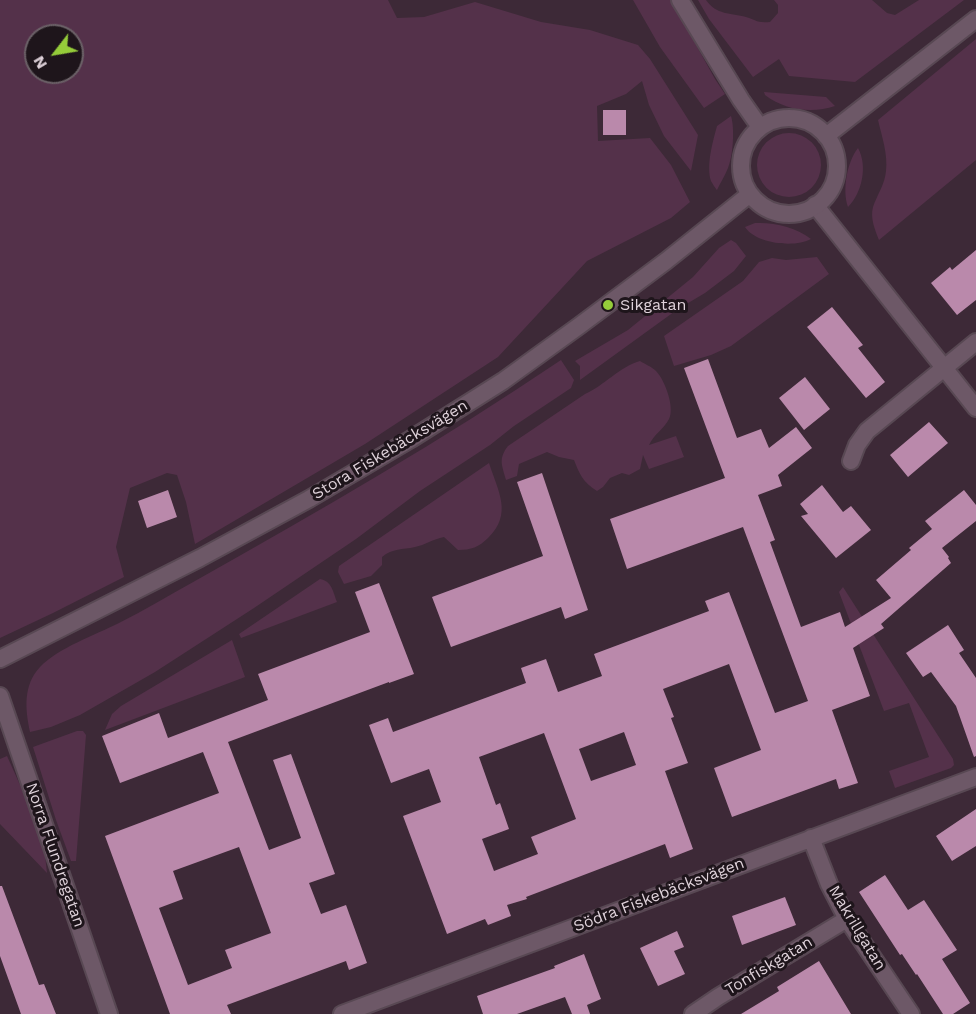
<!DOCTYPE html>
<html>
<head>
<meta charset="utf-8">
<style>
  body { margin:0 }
  #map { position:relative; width:976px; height:1014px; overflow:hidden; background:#3d2937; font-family:"Work Sans",sans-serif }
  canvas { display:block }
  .north { position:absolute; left:24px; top:24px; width:60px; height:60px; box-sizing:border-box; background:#1e151b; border:2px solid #6b6167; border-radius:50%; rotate:239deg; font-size:16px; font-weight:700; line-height:24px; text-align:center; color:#dfd2da }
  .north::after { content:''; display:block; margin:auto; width:21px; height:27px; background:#95cc3a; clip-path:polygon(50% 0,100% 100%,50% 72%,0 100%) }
</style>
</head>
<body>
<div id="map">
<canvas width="976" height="1014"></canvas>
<div class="north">N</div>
</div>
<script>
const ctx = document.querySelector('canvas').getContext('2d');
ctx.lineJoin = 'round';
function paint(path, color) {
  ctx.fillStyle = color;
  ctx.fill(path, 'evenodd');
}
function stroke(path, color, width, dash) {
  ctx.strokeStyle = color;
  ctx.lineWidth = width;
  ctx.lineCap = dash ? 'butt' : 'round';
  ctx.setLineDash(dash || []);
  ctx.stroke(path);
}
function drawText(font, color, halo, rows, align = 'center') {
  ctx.font = font + ' "Work Sans",sans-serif';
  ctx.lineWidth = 6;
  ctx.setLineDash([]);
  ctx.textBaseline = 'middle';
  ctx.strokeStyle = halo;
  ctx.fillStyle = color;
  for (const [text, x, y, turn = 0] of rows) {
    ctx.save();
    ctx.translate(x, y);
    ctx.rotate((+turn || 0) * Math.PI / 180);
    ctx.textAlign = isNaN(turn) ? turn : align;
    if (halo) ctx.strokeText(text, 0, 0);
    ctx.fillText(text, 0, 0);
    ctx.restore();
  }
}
paint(new Path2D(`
  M0,0H388L397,18L424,17L475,2L541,22L590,30L638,45L650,59L698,135L691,171L664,136L649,105L642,81L626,94L597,106L598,141L650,138L671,165L690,202L671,218L587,261L498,357L365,444L195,544L186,502L177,475L167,473L130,488L116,547L124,577L53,613L0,638ZM36,36H72V72H36Z
  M633,0H671L715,79L725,94L704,108L660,47Z
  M698,0H706C716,15 731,13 746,17C757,20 755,23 770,22L778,13V5L774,0H872L887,13L895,15L919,0H964L855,82L789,76L779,59L753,77L709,19Z
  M976,39V160L879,240C875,230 870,218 873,207C877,195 885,184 886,171C888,154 882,137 878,120Z
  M764,92L826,97L835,106C812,114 784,110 765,95Z
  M731,116C735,129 733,156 728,168C725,176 720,183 717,190C716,189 712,183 711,181C706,165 713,141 717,126Z
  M757 165a32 32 0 1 1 64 0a32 32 0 1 1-64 0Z
  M858,148C868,166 862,193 848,207C842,190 847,162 858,148Z
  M755,223C774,222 796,227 811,239C795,248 756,244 745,227Z
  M731,240L736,243L746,256L734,271L705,293L678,309L580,380V366L575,361L628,330L693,277L719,248Z
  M817,257L829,274L731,346L711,355L674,366L664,336L743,281L759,262L772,258L786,260Z
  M561,360L574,380L571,388L514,426L490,445L420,491L356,539L254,608L155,672L80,715L51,727L30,732C25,709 23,685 40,667C58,648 95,635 119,623C145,610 169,595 195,581C319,511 443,440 561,360Z
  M640,361C645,364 652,367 656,371C665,380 675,408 669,419C664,429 654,434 649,445L676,436L684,457L649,469L643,455L640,469L629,475L622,473L610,478L603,487L597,491C583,482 580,475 574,460L559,457L547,452L519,464L517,476L506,480C502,465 498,459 508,446L585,394C605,385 619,367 640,361Z
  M489,463C498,491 513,514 488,538C479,547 471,550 458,550L444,537C433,539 425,545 415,547C402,550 393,548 382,557V565L371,576L344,584L338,572L339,566Z
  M320,579C332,581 333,592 337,602L241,638L239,634Z
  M843,587L953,759L954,765L951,768L895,788L889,771L929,757L909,703L884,711L839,592Z
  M232,640L245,677L105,730L112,714L121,706Z
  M77,731H83L86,735L76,861H71L56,820L33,747Z
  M7,756L21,787L44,846L47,873L0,824V759Z`), '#54314a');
paint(new Path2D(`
  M603,110H626V135H603Z
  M976,250V300L957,315L931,283L950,267L952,270Z
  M832,307L863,345L858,348L885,382L866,398L807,327Z
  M708,359L737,438L761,429L769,448L796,427L812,448L778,475L782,486L758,495L775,540L770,542L801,627L840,612L845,627L891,598L876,580L911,550L909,548L932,529L925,521L964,490L976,505V521L942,548L949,557L948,558L951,563L881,624L884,628L853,648L870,696L832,710L858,783L839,789L836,779L732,817L714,768L761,750L729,664L663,689L674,717L671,718L688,763L665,771L693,849L670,858L665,844L526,897L527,899L507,905L511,916L488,925L485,919L447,934L403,816L441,802L429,769L391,783L369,725L388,718L393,732L526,683L521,668L546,659L558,692L602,676L594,654L709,611L705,601L729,592L775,713L808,701L743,527L627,569L610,519L725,478L684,368ZM624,732L636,765L591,781L579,749ZM544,733L576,819L531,837L538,854L494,871L482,839L509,829L500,803L496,805L479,757Z
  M805,377L830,409L804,430L779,398Z
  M929,422L948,443L908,477L890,455Z
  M542,473L588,610L565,619L561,607L451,647L432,597L543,556L517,482Z
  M822,485L843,512L851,506L871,530L836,558L801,516L808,514L800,504Z
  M168,490L177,517L147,528L138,501Z
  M379,583L414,674L389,683V682L228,742L269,850L301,838L273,760L291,754L335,874L309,883L321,914L346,905L367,963L349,970L346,961L227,1005L231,1014H170L105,836L219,793L203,752L120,783L102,736L159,713L168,738L268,700L258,674L370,632L355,592ZM239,847L271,933L225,950L232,968L188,985L159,908L183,899L173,871Z
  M948,625L964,650L959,653L976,678V756L974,757L956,706L931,672L923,677L906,653Z
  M976,809V846L952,861L936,836Z
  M885,875L908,910L924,900L957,950L942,959L970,1003L953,1014H943L917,974L916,975L902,954L900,955L859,892Z
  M0,886H2L39,985L44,984L56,1014H21L0,956Z
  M785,897L796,925L742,945L732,916Z
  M677,931L684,947L674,951L685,974L658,986L640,948Z
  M584,954L601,999L587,1005L590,1014H572L565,997L517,1014H483L477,996L555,968L554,966Z
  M819,961L851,1014H741L779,991L777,987Z`), '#ba89ab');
const minor = new Path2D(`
  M815,205L976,408
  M851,461L857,445L867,431L976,342
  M0,696L109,1014
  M811,838L829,884L847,919L911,1014
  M342,1014L976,777
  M693,1014L718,997L847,919`);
const tertiary = new Path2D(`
  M680,0L741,100L760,127
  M741 166a48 48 0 1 1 96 0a48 48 0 1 1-96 0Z
  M826,136L976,19
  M0,659L200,558L309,499L411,439L503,381L579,326L666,261L750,194`);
stroke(minor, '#584853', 20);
stroke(tertiary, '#584853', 20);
stroke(minor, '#6d5867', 16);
stroke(tertiary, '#6d5867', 16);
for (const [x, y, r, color] of [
  [608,305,6,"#95cc3a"]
]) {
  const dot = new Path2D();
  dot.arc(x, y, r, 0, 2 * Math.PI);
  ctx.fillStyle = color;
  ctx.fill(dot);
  stroke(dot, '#1e151b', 2);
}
drawText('16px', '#dfd2da', '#1e151b', [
  ["Sikgatan",620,305]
], 'left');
drawText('16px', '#dfd2da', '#1e151b', [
  ["Stora Fiskebäcksvägen",390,450,-31],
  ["Norra Flundregatan",55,855,71],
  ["Södra Fiskebäcksvägen",659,895,-21],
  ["Makrillgatan",857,928,59],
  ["Tonfiskgatan",769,966,-31]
]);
</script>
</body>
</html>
